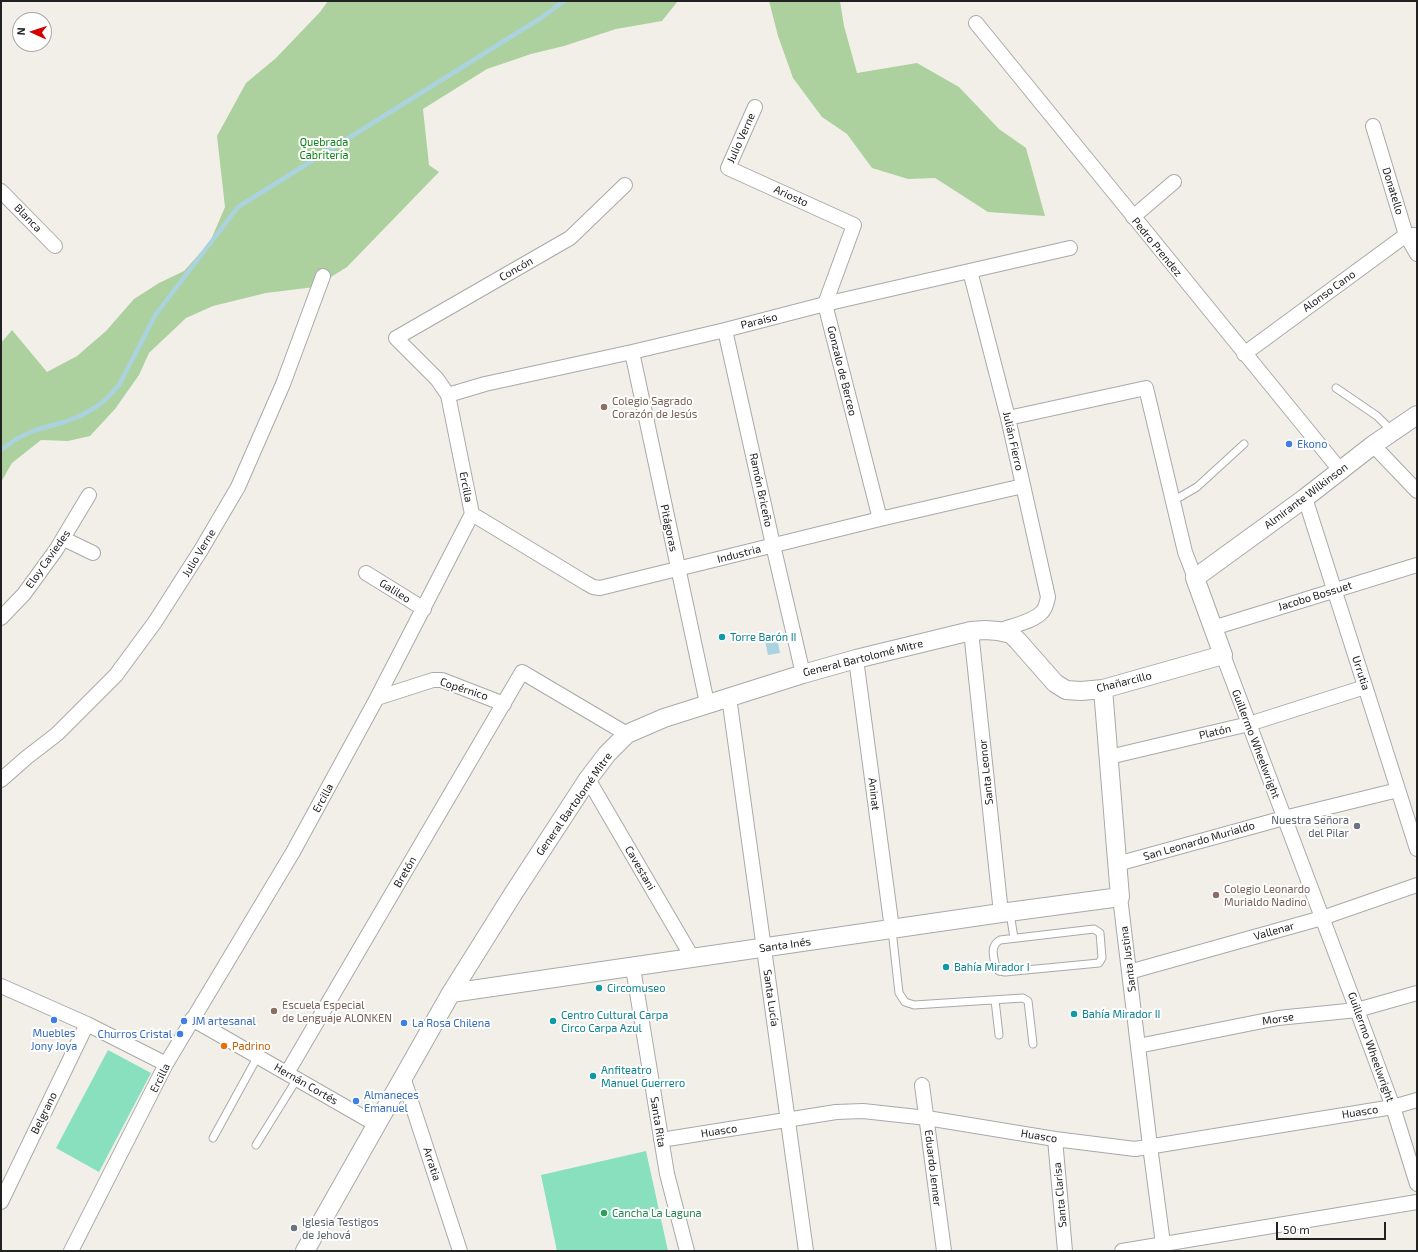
<!DOCTYPE html>
<html>
<head>
<meta charset="utf-8">
<style>
  body { margin:0 }
  #map { position:relative; width:1418px; height:1252px; overflow:hidden; background:#f2efe9; font-family:"Exo 2",sans-serif }
  canvas { display:block }
  .frame { position:absolute; inset:0; border:2px solid #222; pointer-events:none }
  .north { position:absolute; left:12px; top:12px; width:40px; height:40px; box-sizing:border-box; background:#fff; border:1px solid #a7a7a7; border-radius:50%; rotate:273deg; font-size:11px; font-weight:700; line-height:16px; text-align:center; color:#222 }
  .north::after { content:''; display:block; margin:auto; width:14px; height:18px; background:#d40000; clip-path:polygon(50% 0,100% 100%,50% 72%,0 100%) }
  .scale { position:absolute; left:1276px; top:1222px; width:110px; height:18px; box-sizing:border-box; border:2px solid #222; border-top:0; padding-left:5px; font-size:12px; line-height:14px; white-space:nowrap; color:#222; -webkit-text-stroke:3px #fff; paint-order:stroke }
</style>
</head>
<body>
<div id="map">
<canvas width="1418" height="1252"></canvas>
<div class="frame"></div>
<div class="north">N</div>
<div class="scale">50 m</div>
</div>
<script>
const ctx = document.querySelector('canvas').getContext('2d');
ctx.lineJoin = 'round';
function paint(path, color) {
  ctx.fillStyle = color;
  ctx.fill(path, 'evenodd');
}
function stroke(path, color, width, dash) {
  ctx.strokeStyle = color;
  ctx.lineWidth = width;
  ctx.lineCap = dash ? 'butt' : 'round';
  ctx.setLineDash(dash || []);
  ctx.stroke(path);
}
function drawText(font, color, halo, rows, align = 'center') {
  ctx.font = font + ' "Exo 2",sans-serif';
  ctx.lineWidth = 4;
  ctx.setLineDash([]);
  ctx.textBaseline = 'middle';
  ctx.strokeStyle = halo;
  ctx.fillStyle = color;
  for (const [text, x, y, turn = 0] of rows) {
    ctx.save();
    ctx.translate(x, y);
    ctx.rotate((+turn || 0) * Math.PI / 180);
    ctx.textAlign = isNaN(turn) ? turn : align;
    if (halo) ctx.strokeText(text, 0, 0);
    ctx.fillText(text, 0, 0);
    ctx.restore();
  }
}
paint(new Path2D(`
  M328,1H678L662,21L616,29L564,46L531,54L487,69L423,109L429,165L439,172L347,267L315,287L266,293L213,306L186,318L149,353L139,375L115,409L90,436L68,441L41,440L12,463L1,482V343L12,330L47,372L77,356L106,331L134,299L159,283L184,271L210,242L225,207L217,136L246,83L276,58L320,12Z
  M769,1H840L844,26L857,73L917,63L959,87L999,129L1026,148L1045,216L988,212L935,178L908,179L872,168L847,134L822,117L793,78L778,36Z`), '#add19e');
paint(new Path2D(`
  M108,1050L151,1073L99,1172L56,1148Z
  M646,1151L668,1251H557L541,1175Z`), '#88e0be');
paint(new Path2D(`
  M776,633L780,653L768,655L764,636Z`), '#aad3df');
stroke(new Path2D(`
  M1,450L18,438L36,430L64,422L80,416L96,407L106,399L119,385L156,314L238,207L541,18L564,1`), '#aad3df', 4.5);
const service = new Path2D(`
  M1336,388L1377,416L1392,431
  M1173,501L1197,487L1244,444
  M1010,913L1014,938
  M1094,929L1100,933L1102,958L1099,963L1005,972L999,971L996,968C994,957 989,947 1000,940Z
  M892,930L899,993L905,1002L914,1005L1023,998L1028,1001L1033,1044
  M995,1000L999,1035
  M213,1138L258,1056
  M256,1145L297,1079`);
const minor = new Path2D(`
  M976,23L1340,470
  M755,107L728,168L854,225L825,304L880,519
  M1373,126L1406,235L1417,254
  M1,191L55,246
  M1133,217L1174,182
  M970,271L1008,418L1048,597C1047,602 1046,608 1042,612C1033,622 1011,626 998,631
  M725,330L773,545L803,674
  M632,352L707,703
  M1244,354L1406,235H1417
  M448,395L485,384L632,352L725,330L825,304L1070,248
  M1008,418L1146,388L1185,552L1195,578
  M1373,445L1417,491
  M1305,498L1417,849
  M472,514L586,583L593,587L600,588L880,519L1023,486
  M64,539L93,553
  M366,573L424,609
  M1,618L24,594L56,550L89,495
  M1213,628L1417,565
  M971,631L1001,913
  M1223,655L1357,1010L1393,1107L1417,1184
  M856,659L892,929
  M729,697L806,1251
  M377,698L433,680H442L504,704
  M1109,757L1249,724L1365,687
  M588,779L692,957
  M1,780L26,758L57,734L116,675L155,622L201,550L238,487L283,384L323,276
  M1117,864L1284,818L1398,790
  M1120,897L1150,1146L1164,1251
  M633,968L667,1174L687,1251
  M1129,972L1322,918L1417,885
  M1,986L87,1024L166,1064
  M192,1019L377,1125
  M1138,1046L1278,1018L1357,1010L1417,993
  M287,1073L522,672L627,734
  M403,1077L460,1251
  M922,1085L944,1251
  M1055,1139L1065,1251
  M661,1140L836,1112L863,1111L927,1118L1055,1139L1135,1149L1393,1107L1417,1100
  M1,1202L87,1024
  M71,1251L166,1064L293,852L377,698L472,514L448,395L437,379L396,338L570,238L625,185
  M1122,1251L1417,1202`);
const tertiary = new Path2D(`
  M451,993L1001,913L1120,897L1103,689
  M305,1251L451,993L513,894L588,779L607,754L627,734L664,718L803,674L856,659L971,631L985,630L998,631L1011,634L1018,641L1055,683L1066,690L1081,691L1103,689L1223,655L1195,578L1305,498L1373,445L1417,415`);
stroke(service, '#a9a9a9', 9);
stroke(minor, '#a9a9a9', 16);
stroke(tertiary, '#a9a9a9', 20);
stroke(service, '#fff', 7);
stroke(minor, '#fff', 14);
stroke(tertiary, '#fff', 18);
for (const [x, y, r, color] of [
  [604,407,4,"#8d6e63"],
  [1289,444,4,"#3f7fe0"],
  [722,637,4,"#0f9aa8"],
  [1357,826,4,"#6b7280"],
  [1216,895,4,"#8d6e63"],
  [946,967,4,"#0f9aa8"],
  [599,988,4,"#0f9aa8"],
  [274,1011,4,"#8d6e63"],
  [1074,1014,4,"#0f9aa8"],
  [54,1020,4,"#3f7fe0"],
  [184,1021,4,"#3f7fe0"],
  [553,1021,4,"#0f9aa8"],
  [404,1023,4,"#3f7fe0"],
  [180,1034,4,"#3f7fe0"],
  [224,1046,4,"#e8710a"],
  [593,1076,4,"#0f9aa8"],
  [356,1101,4,"#3f7fe0"],
  [604,1213,4,"#2e9e5b"],
  [294,1228,4,"#6b7280"]
]) {
  const dot = new Path2D();
  dot.arc(x, y, r, 0, 2 * Math.PI);
  ctx.fillStyle = color;
  ctx.fill(dot);
  stroke(dot, '#fff', 1.5);
}
drawText('11px', '#222', '#fff', [
  ["Julio Verne",741,138,-66],
  ["Donatello",1393,191,73],
  ["Ariosto",791,196,24],
  ["Blanca",28,218,46],
  ["Pedro Prendez",1157,247,51],
  ["Concón",516,269,-30],
  ["Alonso Cano",1329,291,-36],
  ["Paraíso",759,321,-14],
  ["Gonzalo de Berceo",842,371,76],
  ["Julián Fierro",1013,441,77],
  ["Ercilla",466,487,79],
  ["Ramón Briceño",761,490,78],
  ["Almirante Wilkinson",1306,496,-37],
  ["Pitágoras",669,528,78],
  ["Julio Verne",199,553,-59],
  ["Industria",739,554,-14],
  ["Eloy Caviedes",48,559,-55],
  ["Galileo",395,591,32],
  ["Jacobo Bossuet",1315,596,-17],
  ["General Bartolomé Mitre",863,658,-14],
  ["Urrutia",1361,673,72],
  ["Chañarcillo",1124,682,-14],
  ["Copérnico",464,689,18],
  ["Platón",1215,732,-13],
  ["Guillermo Wheelwright",1256,744,69],
  ["Santa Leonor",986,772,-96],
  ["Aninat",874,794,83],
  ["Ercilla",323,798,-61],
  ["General Bartolomé Mitre",574,804,-55],
  ["San Leonardo Murialdo",1199,841,-16],
  ["Cavestani",640,868,60],
  ["Bretón",405,872,-60],
  ["Vallenar",1274,931,-16],
  ["Santa Inés",785,945,-8],
  ["Santa Justina",1128,959,-97],
  ["Santa Lucía",771,998,82],
  ["Morse",1278,1019,-9],
  ["Guillermo Wheelwright",1371,1047,70],
  ["Ercilla",160,1078,-63],
  ["Hernán Cortés",306,1084,30],
  ["Huasco",1360,1112,-9],
  ["Belgrano",44,1113,-64],
  ["Santa Rita",658,1122,81],
  ["Huasco",719,1131,-9],
  ["Huasco",1039,1136,9],
  ["Arratia",432,1164,72],
  ["Eduardo Jenner",933,1168,83],
  ["Santa Clarisa",1060,1195,-95]
]);
drawText('11px', '#0c8416', '#fff', [
  ["Quebrada",324,142],
  ["Cabritería",324,155]
]);
drawText('11px', '#785e54', '#fff', [
  ["Colegio Sagrado",612,401],
  ["Corazón de Jesús",612,414],
  ["Colegio Leonardo",1224,889],
  ["Murialdo Nadino",1224,902],
  ["Escuela Especial",282,1005],
  ["de Lenguaje ALONKEN",282,1018]
], 'left');
drawText('11px', '#366cbe', '#fff', [
  ["Ekono",1297,444],
  ["JM artesanal",192,1021],
  ["La Rosa Chilena",412,1023],
  ["Muebles",54,1033,"center"],
  ["Jony Joya",54,1046,"center"],
  ["Churros Cristal",172,1034,"right"],
  ["Almaneces",364,1095],
  ["Emanuel",364,1108]
], 'left');
drawText('11px', '#0d838f', '#fff', [
  ["Torre Barón II",730,637],
  ["Bahía Mirador I",954,967],
  ["Circomuseo",607,988],
  ["Bahía Mirador II",1082,1014],
  ["Centro Cultural Carpa",561,1015],
  ["Circo Carpa Azul",561,1028],
  ["Anfiteatro",601,1070],
  ["Manuel Guerrero",601,1083]
], 'left');
drawText('11px', '#5b616d', '#fff', [
  ["Nuestra Señora",1349,820],
  ["del Pilar",1349,833],
  ["Iglesia Testigos",302,1222,"left"],
  ["de Jehová",302,1235,"left"]
], 'right');
drawText('11px', '#c56008', '#fff', [
  ["Padrino",232,1046]
], 'left');
drawText('11px', '#27864d', '#fff', [
  ["Cancha La Laguna",612,1213]
], 'left');
</script>
</body>
</html>
